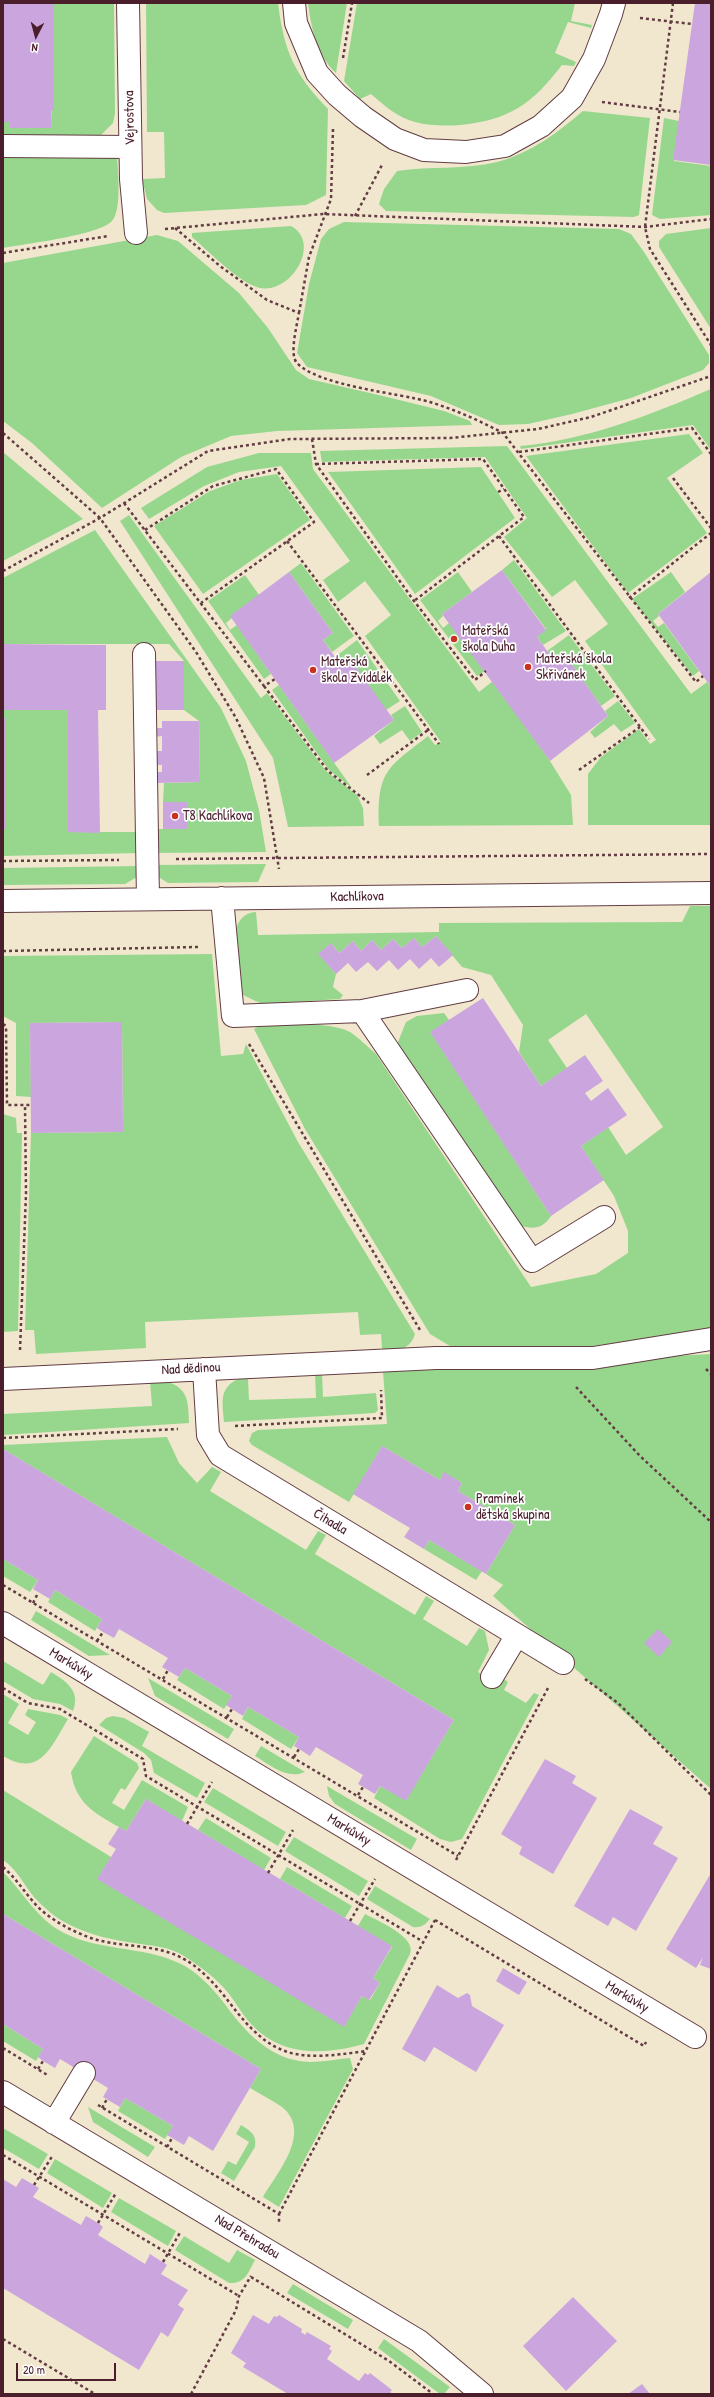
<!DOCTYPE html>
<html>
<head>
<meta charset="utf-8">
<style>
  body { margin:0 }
  #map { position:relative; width:714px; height:2397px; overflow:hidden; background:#f0e7ce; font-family:"Patrick Hand",sans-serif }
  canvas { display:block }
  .frame { position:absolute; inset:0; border:4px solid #4a1f2b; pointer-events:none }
  .north { position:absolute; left:16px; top:16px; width:40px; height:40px; -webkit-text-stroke:3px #fff; paint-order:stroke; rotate:186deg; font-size:11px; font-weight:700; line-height:16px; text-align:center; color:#4a1f2b }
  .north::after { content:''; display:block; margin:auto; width:14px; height:18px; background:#4a1f2b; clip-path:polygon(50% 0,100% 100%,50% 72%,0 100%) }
  .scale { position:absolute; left:16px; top:2363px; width:100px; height:18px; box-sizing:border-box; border:2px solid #4a1f2b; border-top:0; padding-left:5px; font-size:12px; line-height:14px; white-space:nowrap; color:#4a1f2b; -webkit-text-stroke:3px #fff; paint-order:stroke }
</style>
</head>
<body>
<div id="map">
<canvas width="714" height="2397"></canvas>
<div class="frame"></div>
<div class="north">N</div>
<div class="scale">20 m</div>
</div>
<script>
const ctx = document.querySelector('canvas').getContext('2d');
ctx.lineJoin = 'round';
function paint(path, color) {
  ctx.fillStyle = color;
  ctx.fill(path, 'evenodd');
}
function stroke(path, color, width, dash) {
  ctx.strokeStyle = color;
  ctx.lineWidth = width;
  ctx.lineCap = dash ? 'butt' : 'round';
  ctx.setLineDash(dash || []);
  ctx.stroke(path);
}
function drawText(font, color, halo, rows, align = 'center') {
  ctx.font = font + ' "Patrick Hand",sans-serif';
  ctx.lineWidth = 3.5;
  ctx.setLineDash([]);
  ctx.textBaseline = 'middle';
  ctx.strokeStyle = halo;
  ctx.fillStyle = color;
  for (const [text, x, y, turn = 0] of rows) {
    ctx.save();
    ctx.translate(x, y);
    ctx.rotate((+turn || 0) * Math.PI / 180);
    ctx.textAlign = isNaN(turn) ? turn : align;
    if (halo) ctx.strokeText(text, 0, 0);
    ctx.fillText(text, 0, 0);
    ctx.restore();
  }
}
paint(new Path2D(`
  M54,3H114L115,113L113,123L97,139L3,141V122H10V128H51Z
  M146,3H278C284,51 294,74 328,109L326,195L306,205L164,213L157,210L147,199L142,179L165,178L164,132H147Z
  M308,3H347L336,73C317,56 311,27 308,3Z
  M357,3H575L571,21L592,25L591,28L568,22L555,53L576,62L574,66L562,65C532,104 510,120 460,125C446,126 429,126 415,122C398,118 384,105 371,94L360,99L344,81Z
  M583,111L650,118L639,215L634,217L386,211L379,204L384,189L397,171C429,166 465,170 497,162C531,153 557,133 583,111Z
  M664,118L679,121L674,161L711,166V215L660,219L652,215Z
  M3,157H117C118,172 122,210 112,221C100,235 24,244 3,248Z
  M344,222L619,229L631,234L644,252L709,355V363L703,370L631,398L572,414L528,424L499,425L431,396L307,367L297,353L309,284L321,239L329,229Z
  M291,226C324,244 287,301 254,286C235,278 208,251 192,237V233Z
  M711,228V329L659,247V241L666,234Z
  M157,235L178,241L239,293L268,328L296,370L309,379L383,396L444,411L470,421L472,425L277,431L231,436L181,457L102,508L32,443L3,421V263Z
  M711,389V450L693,425L521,449L520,446C587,440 650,415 711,389Z
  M689,434L703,453L667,478L707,533L628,593L526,456Z
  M507,446L691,694L707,682L711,687V825H588V774L601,757L639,729L650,744L656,740L585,641L608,624L575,580L552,597L504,537L527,518L485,457L322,462L320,451Z
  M3,452L83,519L3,561Z
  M259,453H311L313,469L479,692L493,681L550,761L571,795L573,825L379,826C377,771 387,768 428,736L435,745L441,742L365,636L391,615L365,581L338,602L323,580L350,561L281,466L239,472L204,486L149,519L141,508L207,467Z
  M481,467L515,518L415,594L328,472Z
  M277,474L310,520L203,594L154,526L210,491L241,480Z
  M129,515L261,698L267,693L326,771L357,795L363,808L364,826L288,827L273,758L120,521Z
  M95,530L221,708L246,761L259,810L266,852L154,853V829H187V802H163L164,783L200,782L199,721L184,710V661L169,644H3V578Z
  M514,560L566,631L543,645L537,637L546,629L502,570Z
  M301,563L354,636L332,652L323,640L333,633L289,572Z
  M458,572L472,592L442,614L443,616L438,621L443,628L449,623L485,671L477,676L420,600Z
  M671,572L685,592L658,614L659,616L653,621L658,627L664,623L699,671L693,676L632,599Z
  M245,575L259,595L226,623L230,630L237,625L271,674L264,679L208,601Z
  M569,635L615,696L601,706L566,656L556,663L547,651Z
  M357,640L400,701L386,710L352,662L342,667L335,657Z
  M279,685L352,788L329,770L272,690Z
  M618,701L635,723L621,732L614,724L595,738L590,732L608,716L605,711Z
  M405,706L422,732L410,741L402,730L380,744L374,736L394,720L391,715Z
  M3,710H68V832H139L140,853L3,856V829L6,828V718H3Z
  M266,864L258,882L168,883L157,876L154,865Z
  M139,866L137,877L125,884L3,885V868Z
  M690,906H711V1329L586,1347L455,1349L430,1334L305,1129L254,1029C266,1019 337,1023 350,1032C359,1038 368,1047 376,1054L531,1287L596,1274L628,1253V1231L614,1196L581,1146L608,1127L626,1155L663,1127L586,1014L548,1040L567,1068L541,1086L519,1052L523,1025L491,975L462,967L436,936L422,947L414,938L402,948L393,939L381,950L372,940L361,951L353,941L339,953L331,943L319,954L336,974L333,987L343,995L340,999L262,1004L243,995C236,974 222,914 256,912L258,935L439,932V923L682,922Z
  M212,954L221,1056L243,1054L246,1044L298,1142L415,1334C411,1347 402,1349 391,1353L382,1348L381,1334L360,1335L358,1312L145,1322L146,1348L36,1354L34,1330H25L31,1133L123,1132L122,1022L30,1023L31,1097L16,1096V1023L3,1016V956Z
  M444,1013L449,1020L431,1032L551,1216C542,1229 534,1230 518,1225L402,1056L398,1042L406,1022L417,1016Z
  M3,1114L16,1118L17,1133H22L18,1331L3,1332Z
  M711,1354V1789L493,1596L503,1585L486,1574L515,1525L458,1491L462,1483L444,1473L440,1480L382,1446L349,1502L252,1445L249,1441L252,1433L258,1430L387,1424L383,1372Z
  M315,1373H322L323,1397L376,1393L378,1410L375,1413L224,1422C222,1399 219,1386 243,1377L248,1379L249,1400L316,1398Z
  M163,1380C189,1388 188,1400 189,1423L3,1435V1414L152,1406L150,1381Z
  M167,1437L179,1463L197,1483L212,1467L221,1472L210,1491L306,1550L318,1531L326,1535L315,1554L415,1615L426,1596L434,1601L423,1619L467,1646L479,1628L485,1631L489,1650L478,1672L499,1686L504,1679L508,1682L504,1690L526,1703L534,1693L539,1695L462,1839L451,1842L440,1839L374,1798L380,1786L406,1800L454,1720L3,1449V1445Z
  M429,1540L482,1571L476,1580L424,1549Z
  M3,1559L38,1580L30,1592L3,1576Z
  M55,1590L102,1619L95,1631L48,1602Z
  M36,1611L110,1655L89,1656L31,1620Z
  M3,1661L43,1685L51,1672C66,1681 81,1691 73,1711L60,1704L33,1699L3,1681Z
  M185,1668L232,1696L224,1709L177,1680Z
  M148,1678L234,1729L228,1739L155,1696Z
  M3,1694L19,1704L8,1723L28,1735L36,1722L25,1715L28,1709L60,1715L68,1719C51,1747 40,1778 3,1756Z
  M248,1707L299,1737L291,1749L242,1719Z
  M113,1716L124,1718L149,1732L142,1746L205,1783L197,1798L154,1773L151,1760L144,1753L99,1725L106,1718Z
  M94,1736L137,1763L139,1768L125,1790L121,1788L112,1803L124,1810L142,1780L188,1807L182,1821L146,1799L126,1831C98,1815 76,1806 71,1772Z
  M261,1746L305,1772C287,1780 270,1765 255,1756Z
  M327,1786L417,1839L411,1850L335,1804L329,1796Z
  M213,1788L286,1832L278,1846L204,1802Z
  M3,1790L111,1857L98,1879L344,2026L362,1996L370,2000L380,1983L373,1978L392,1947L358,1926L365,1914C378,1921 417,1937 410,1954L364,2044C324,2055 282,2057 251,2024C241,2013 234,1999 224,1988C212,1975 198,1965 184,1956C169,1946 151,1946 134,1943C112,1940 90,1935 70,1925C57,1919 44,1908 34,1897C24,1885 17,1869 3,1860Z
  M206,1818L271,1858L264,1870L198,1830Z
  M294,1837L368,1881L359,1896L285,1851Z
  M287,1867L352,1906L345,1918L280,1879Z
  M3,1872C22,1891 35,1915 57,1929C94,1952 141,1945 179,1963C197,1971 212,1988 224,2003C245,2032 271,2061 310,2062C323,2062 337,2059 350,2058L353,2069L279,2207L263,2197C277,2173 313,2132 282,2107C272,2100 260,2094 250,2088L261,2069L3,1914Z
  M375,1886L430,1919C425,1925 421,1928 413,1927L367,1899Z
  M3,2024L43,2049L36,2061L3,2041Z
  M125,2098L173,2126L165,2139L118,2111Z
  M88,2107L155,2147L148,2157L93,2122Z
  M241,2125C251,2131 257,2135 255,2147L234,2181L221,2173L228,2161L236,2165L249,2142L236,2134Z
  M3,2128L48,2154L39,2169L3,2148Z
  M55,2159L112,2193L103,2208L47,2173Z
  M119,2198L176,2231L168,2246L111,2212Z
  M184,2236L229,2263L237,2250L255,2260C248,2273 245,2284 229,2283L175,2250Z
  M293,2284L353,2320L348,2329L287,2293Z
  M384,2339L450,2387L444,2394H440L378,2348Z`), '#97d78d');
paint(new Path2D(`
  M3,3H54V111L51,110V128H10V122H3Z
  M695,3H711V165L673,160Z
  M502,570L546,630L537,637L556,663L566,656L608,716L550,761L442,614Z
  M289,572L333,633L323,640L342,667L352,662L394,720L334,763L230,616Z
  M711,572V687L658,614Z
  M3,644L106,645V710H98L100,833L68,832V710H3Z
  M153,661H184V710H154Z
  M3,718H6V829H3Z
  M162,721H199L200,782L156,783V772H162V765H157L156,751H162V736L154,737V728H162Z
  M163,802H187V829H163Z
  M436,936L453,955L439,967L431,958L419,969L410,959L398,970L389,960L377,971L368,962L356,972L348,963L336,974L318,954L331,943L339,953L353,941L361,951L372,940L381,950L393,939L402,948L414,938L422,947Z
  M483,998L541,1086L585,1055L603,1081L585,1093L591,1101L608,1088L627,1115L581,1146L604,1180L551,1216L430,1032Z
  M122,1022L123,1132L31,1133L30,1023Z
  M382,1446L440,1480L444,1472L462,1483L458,1491L515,1525L486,1574L429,1540L424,1549L404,1537L410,1528L353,1494Z
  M3,1449L454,1720L406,1801L380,1786L375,1794L358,1784L363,1775L316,1747L310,1756L299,1749L294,1746L299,1737L248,1707L243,1716L232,1709L226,1705L232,1696L185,1668L179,1677L162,1667L168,1658L119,1629L114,1638L103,1632L97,1628L102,1619L55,1590L50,1599L33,1589L38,1580L3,1559Z
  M658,1629L672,1642L659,1657L644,1643Z
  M545,1759L576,1776L572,1783L597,1798L553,1874L519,1854L522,1847L501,1834Z
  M146,1799L392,1946L373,1978L380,1983L369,2000L362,1996L344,2027L97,1879L116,1849L108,1844L119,1827L126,1831Z
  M630,1809L663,1827L653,1844L678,1858L636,1931L613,1917L608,1926L574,1906Z
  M711,1873V1969L700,1965L703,1957L696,1968L666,1949Z
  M3,1914L261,2069L213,2151L189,2136L184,2145L167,2135L173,2126L125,2098L120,2107L103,2097L108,2088L60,2059L55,2068L43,2061L38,2057L43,2049L3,2024Z
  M503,1968L527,1982L519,1995L496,1981Z
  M437,1985L458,1998L467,1993L470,1995L472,2006L504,2025L476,2072L434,2047L425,2062L402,2049Z
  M22,2178L39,2188L33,2197L81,2225L86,2216L98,2223L103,2227L98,2235L145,2264L150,2254L167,2265L161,2274L188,2290L178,2305L184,2309L168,2337L161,2332L139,2370L3,2288V2179L16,2187Z
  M573,2297L617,2341L566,2391L523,2346Z
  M253,2315L269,2324L274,2316L277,2317L279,2315L302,2329L301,2332L305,2335L307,2332L331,2346L329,2349L332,2351L327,2359L359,2381L365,2373L368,2375L370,2373L392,2390L390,2392L393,2394H288L243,2367L246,2363L231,2353Z
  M642,2384L650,2394H628Z`), '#cba5de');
const minor = new Path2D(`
  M128,3L131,179L136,233
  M294,3L296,23L317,73L337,95L363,117L395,139L424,150L466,152L505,146L541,126L572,98L594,59L611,14L614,3
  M3,146L130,147
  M144,654L148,899
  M222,898L233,1016L362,1011L532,1261L604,1217
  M3,901L711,893
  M362,1011L467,990
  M204,1369L208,1435L220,1455L563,1663
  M3,1379L436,1358H593L711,1339
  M3,1623L695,2037
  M492,1677L517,1635
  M3,2092L419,2341L482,2394
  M54,2123L84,2073`);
stroke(minor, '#633d43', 24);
stroke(new Path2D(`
  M673,3L645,227L650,249L711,345
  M640,18L692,24
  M343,58L352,3
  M602,102L680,112
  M355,216L382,165
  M175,228L220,266L267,300L299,313C297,325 289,355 297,363C318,386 399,393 430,402C456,410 480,421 503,433L696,682L703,676
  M165,229L323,214L645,227L711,219
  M3,253L108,236
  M299,313L309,257L331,199L333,129
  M3,433L100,518L196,652L236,718L264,778L279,869
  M312,439L316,464L414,601L475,680L486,671
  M519,452L692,428L711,454
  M316,464L483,459L524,517L414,601
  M673,478L711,528
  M498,492L504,489
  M124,503L264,686L275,679
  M145,530L213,486L276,469L314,522L201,603
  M499,536L649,739
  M287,541L439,744
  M3,571L100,518L208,451L290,439L450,438L538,429L591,417L711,376
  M629,598L711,533
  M264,686L328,771L369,803
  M579,770L640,727
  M367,775L428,730
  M176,859L711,854
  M3,861L119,860
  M3,951L198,947
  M3,1024L6,1026L7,1105H31
  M249,1044L420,1330
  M20,1350L26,1194L25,1105
  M706,1369L711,1374
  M576,1387L640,1456L711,1522
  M235,1426L382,1418L381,1390
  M3,1438L178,1429
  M3,1585L458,1856
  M33,1603L38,1593
  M97,1641L103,1632
  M163,1679L168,1670
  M585,1679L618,1703L711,1795
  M3,1688L28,1703L60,1709L143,1759L146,1776L422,1941
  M227,1717L232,1709
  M294,1757L299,1749
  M358,1795L363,1787
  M187,1824L212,1782
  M456,1860L548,1688
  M3,1867C16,1878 25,1893 37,1906C51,1920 70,1930 88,1937C117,1948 152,1943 180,1957C199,1966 216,1985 229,2002C273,2060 296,2061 366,2051
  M268,1873L293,1830
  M435,1920L644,2046L646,2042
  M350,1921L375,1879
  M3,2048L49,2076
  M38,2069L43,2061
  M98,2105L279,2214V2224
  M102,2108L107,2099
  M167,2147L172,2138
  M3,2155L239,2296
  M34,2185L53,2155
  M279,2214L435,1920
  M98,2223L116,2193
  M163,2262L181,2231
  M251,2277L389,2361L433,2394
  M3,2339L95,2394
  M191,2394L236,2310L239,2296L251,2276`), '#633d43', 2.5, [3, 3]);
stroke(minor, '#fff', 22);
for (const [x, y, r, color] of [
  [454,639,4,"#c8321e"],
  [528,667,4,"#c8321e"],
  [313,670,4,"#c8321e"],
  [175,816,4,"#c8321e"],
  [468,1507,4,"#c8321e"]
]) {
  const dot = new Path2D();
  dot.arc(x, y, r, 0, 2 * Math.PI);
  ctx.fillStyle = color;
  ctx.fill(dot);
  stroke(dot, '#fff', 1.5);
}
drawText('14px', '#4a1f2b', '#fff', [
  ["Vejrostova",130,118,-91],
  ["Kachlíkova",357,897,-1],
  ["Nad dědinou",191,1369,-3],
  ["Čihadla",330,1522,31],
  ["Markůvky",71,1664,31],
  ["Markůvky",349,1830,31],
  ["Markůvky",627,1997,31],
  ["Nad Přehradou",247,2237,31]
]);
drawText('14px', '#4a1f2b', '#fff', [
  ["Mateřská",462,631],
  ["škola Duha",462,647],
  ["Mateřská škola",536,659],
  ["Skřivánek",536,675],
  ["Mateřská",321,662],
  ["škola Zvídálek",321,678],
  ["T8 Kachlíkova",183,816],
  ["Pramínek",476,1499],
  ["dětská skupina",476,1515]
], 'left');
</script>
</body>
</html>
